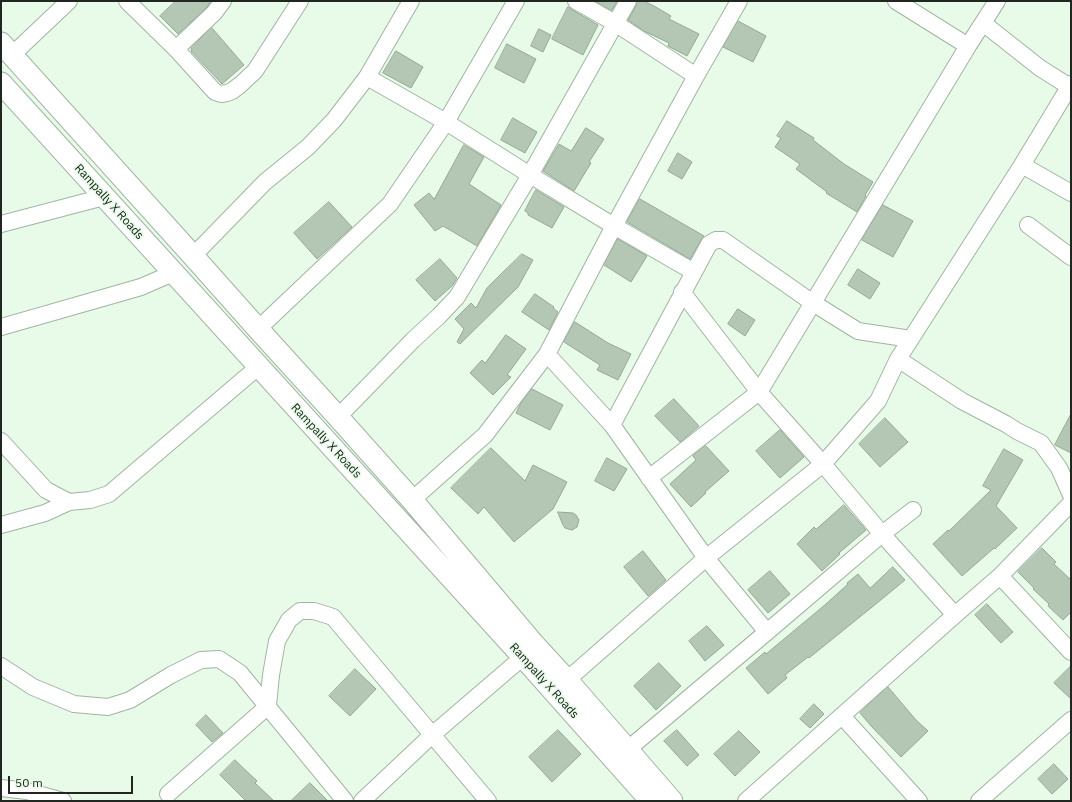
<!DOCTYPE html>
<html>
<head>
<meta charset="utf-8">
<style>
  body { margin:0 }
  #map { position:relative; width:1072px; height:802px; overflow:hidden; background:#e7fbe8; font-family:"IBM Plex Sans",sans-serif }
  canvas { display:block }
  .frame { position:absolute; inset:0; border:2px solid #202720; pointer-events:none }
  .scale { position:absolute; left:8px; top:776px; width:125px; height:18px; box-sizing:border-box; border:2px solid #202720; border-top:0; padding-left:5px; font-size:12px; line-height:14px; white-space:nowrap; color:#202720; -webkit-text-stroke:3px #e7fbe8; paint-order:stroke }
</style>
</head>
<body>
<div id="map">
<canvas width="1072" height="802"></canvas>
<div class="frame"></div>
<div class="scale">50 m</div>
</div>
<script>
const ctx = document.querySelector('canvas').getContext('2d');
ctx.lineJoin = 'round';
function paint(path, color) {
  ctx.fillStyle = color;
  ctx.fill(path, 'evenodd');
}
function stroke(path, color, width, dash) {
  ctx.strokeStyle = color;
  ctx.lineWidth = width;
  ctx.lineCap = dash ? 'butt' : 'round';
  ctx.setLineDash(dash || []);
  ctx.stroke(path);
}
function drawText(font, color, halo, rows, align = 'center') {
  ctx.font = font + ' "IBM Plex Sans",sans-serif';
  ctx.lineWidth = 3.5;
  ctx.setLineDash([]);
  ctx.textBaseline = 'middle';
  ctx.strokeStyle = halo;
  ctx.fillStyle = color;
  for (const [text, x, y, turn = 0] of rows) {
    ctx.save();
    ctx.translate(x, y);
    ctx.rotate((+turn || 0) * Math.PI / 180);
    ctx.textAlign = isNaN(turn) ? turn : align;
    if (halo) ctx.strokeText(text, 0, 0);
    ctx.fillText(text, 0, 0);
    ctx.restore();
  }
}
const building = new Path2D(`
  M176,1H211L207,7L178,34L160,16Z
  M595,1H617L612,10Z
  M637,1H644L654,6L671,16L669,19L699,34L687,56L668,46L669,43L644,31L628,20L636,6Z
  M568,7L571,9L598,25L583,55L552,39Z
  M738,21L766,36L753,62L723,47Z
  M212,28L244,65L222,84L191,51L192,50L191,48Z
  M539,29L551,35L543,52L531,46Z
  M507,44L536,59L524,83L495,68Z
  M396,51L423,67L411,88L383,73Z
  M513,118L537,132L525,153L501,140Z
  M787,121L814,138L813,140L844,164L873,182L865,195L866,196L857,212L826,193L827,192L796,169L800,164L775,147L781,138L777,136Z
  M586,128L604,139L589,162L591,163L574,191L543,171L559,144L571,151Z
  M464,145L484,157L469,184L501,205L477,246L443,226L435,231L414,205L429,193L434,199Z
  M678,153L692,162L682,179L668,171Z
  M536,190L564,207L552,228L528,215V213L525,211Z
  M640,199L704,236L701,240L690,259L627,222Z
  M329,202L352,227L317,259L294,233Z
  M883,205L913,221L893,257L862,240Z
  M618,239L647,256L631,282L604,265Z
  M522,254L533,260L518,287L460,344L457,342L464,329L455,319L471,303L476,308L487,288Z
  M440,259L457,278L452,286L435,301L416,280Z
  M858,269L880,283L870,299L848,285Z
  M535,294L554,307L553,308L558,312L549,330L522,312Z
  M738,309L755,320L745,336L728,324Z
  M575,322L608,343L631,354L618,380L597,370L600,365L564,342Z
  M506,335L526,349L507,375L511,377L493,395L470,373L482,360L485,363Z
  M532,389L563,405L550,430L516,413L521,403Z
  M674,399L699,426L680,442L655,416Z
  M1071,414V453L1055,445Z
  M885,418L908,442L880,467L859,444Z
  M780,430L804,457L780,478L756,451Z
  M706,446L729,471L705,492L706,493L691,507L670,484L696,460L693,456Z
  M491,448L525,481L533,465L567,482L553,509L514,542L484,507L478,514L451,488Z
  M1004,449L1023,460L996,506L1017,528L995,549L994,548L962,576L933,544L948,530L949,531L991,490L983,486Z
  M607,458L627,469L614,491L595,481Z
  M844,505L866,530L839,553L840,554L822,571L797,544L814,527L816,529Z
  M558,512L573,513L576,515L579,520L577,527L572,530L565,528L563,525Z
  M1042,548L1056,562L1054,564L1071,580V612L1063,620L1048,606L1049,604L1033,589L1034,588L1018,572Z
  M643,551L666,580L648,596L624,567Z
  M893,567L905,580L882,599L809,658L808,657L785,675L787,678L768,694L746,668L765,652L766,654L826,604L848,584L847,583L858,574L870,588Z
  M770,571L790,594L768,613L748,590Z
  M987,604L1013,632L1001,643L975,615Z
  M707,626L724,645L705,661L689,641Z
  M659,663L681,686L656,710L634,686Z
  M1071,666V699L1054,683Z
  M355,669L376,689L350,716L329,696Z
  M888,687L916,720L928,731L901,757L872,727L860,713Z
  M814,704L824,714L810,728L800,719Z
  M206,715L223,733L212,742L196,725Z
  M558,730L581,754L552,782L529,757Z
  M677,730L699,755L687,766L664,741Z
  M739,731L760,752L735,776L714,754Z
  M235,760L257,781L255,783L274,801H246L220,775Z
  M1054,764L1068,779L1052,794L1038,779Z
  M310,783L328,801H291Z`);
paint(building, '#b4c7b5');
stroke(building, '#95a896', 1);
const minor = new Path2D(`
  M127,1L176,49L215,92L221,94L227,93L232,91L240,85L255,71L300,1
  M576,1L615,23L696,76
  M896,1L968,46
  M983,23L1040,68L1070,87
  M176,49L214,13L223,1
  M12,55L69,1
  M367,77L446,122L530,175L614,226L694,272
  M1022,165L1071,193
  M1,224L104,197
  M1028,225L1071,257
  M193,256L265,182L308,147L334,120L367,77L411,1
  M682,292L759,392L823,464L882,534L955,615
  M1,327L141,287L173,273
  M258,329L390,204L446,122L516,1
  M547,354L612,425L706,558L767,632
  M898,359L962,401L1006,424L1017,431L1041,443L1059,468L1071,495
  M338,417L413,340L439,316L457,297L530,175L628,1
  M612,425L709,244L716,240H723L813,303L858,331L911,339
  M1,441L46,490L69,502L90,500L109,494L258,367
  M649,478L759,392L968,46L997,1
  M412,500L485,435L547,354L614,226L696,76L739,1
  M1,525L45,513L69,502
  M1000,576L1071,652
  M1,666L33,687L74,704L108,707L130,700L171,675L201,660L219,659L240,673L345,801
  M567,680L706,558L823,464L878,401L898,359L1022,165L1071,84
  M842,716L919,801
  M627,750L767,632L882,534L913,510
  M1,788L27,791L63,801
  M168,794L268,706L271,675L277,641L289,620L300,611H314L333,617L488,801
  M362,801L432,735L523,657
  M746,801L955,615L1000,576L1071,503
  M979,801L1071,720`);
const major = new Path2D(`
  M1,43L193,256L258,329L338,417L412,500L532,642L567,680L672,801
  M1,83L282,392L523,657L651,801`);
stroke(minor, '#a1b4a2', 18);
stroke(major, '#a1b4a2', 23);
stroke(minor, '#fff', 16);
stroke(major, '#fff', 21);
drawText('12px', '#202720', '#e7fbe8', [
  ["Rampally X Roads",109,202,48],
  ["Rampally X Roads",326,441,47],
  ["Rampally X Roads",544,681,48]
]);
</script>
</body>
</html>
